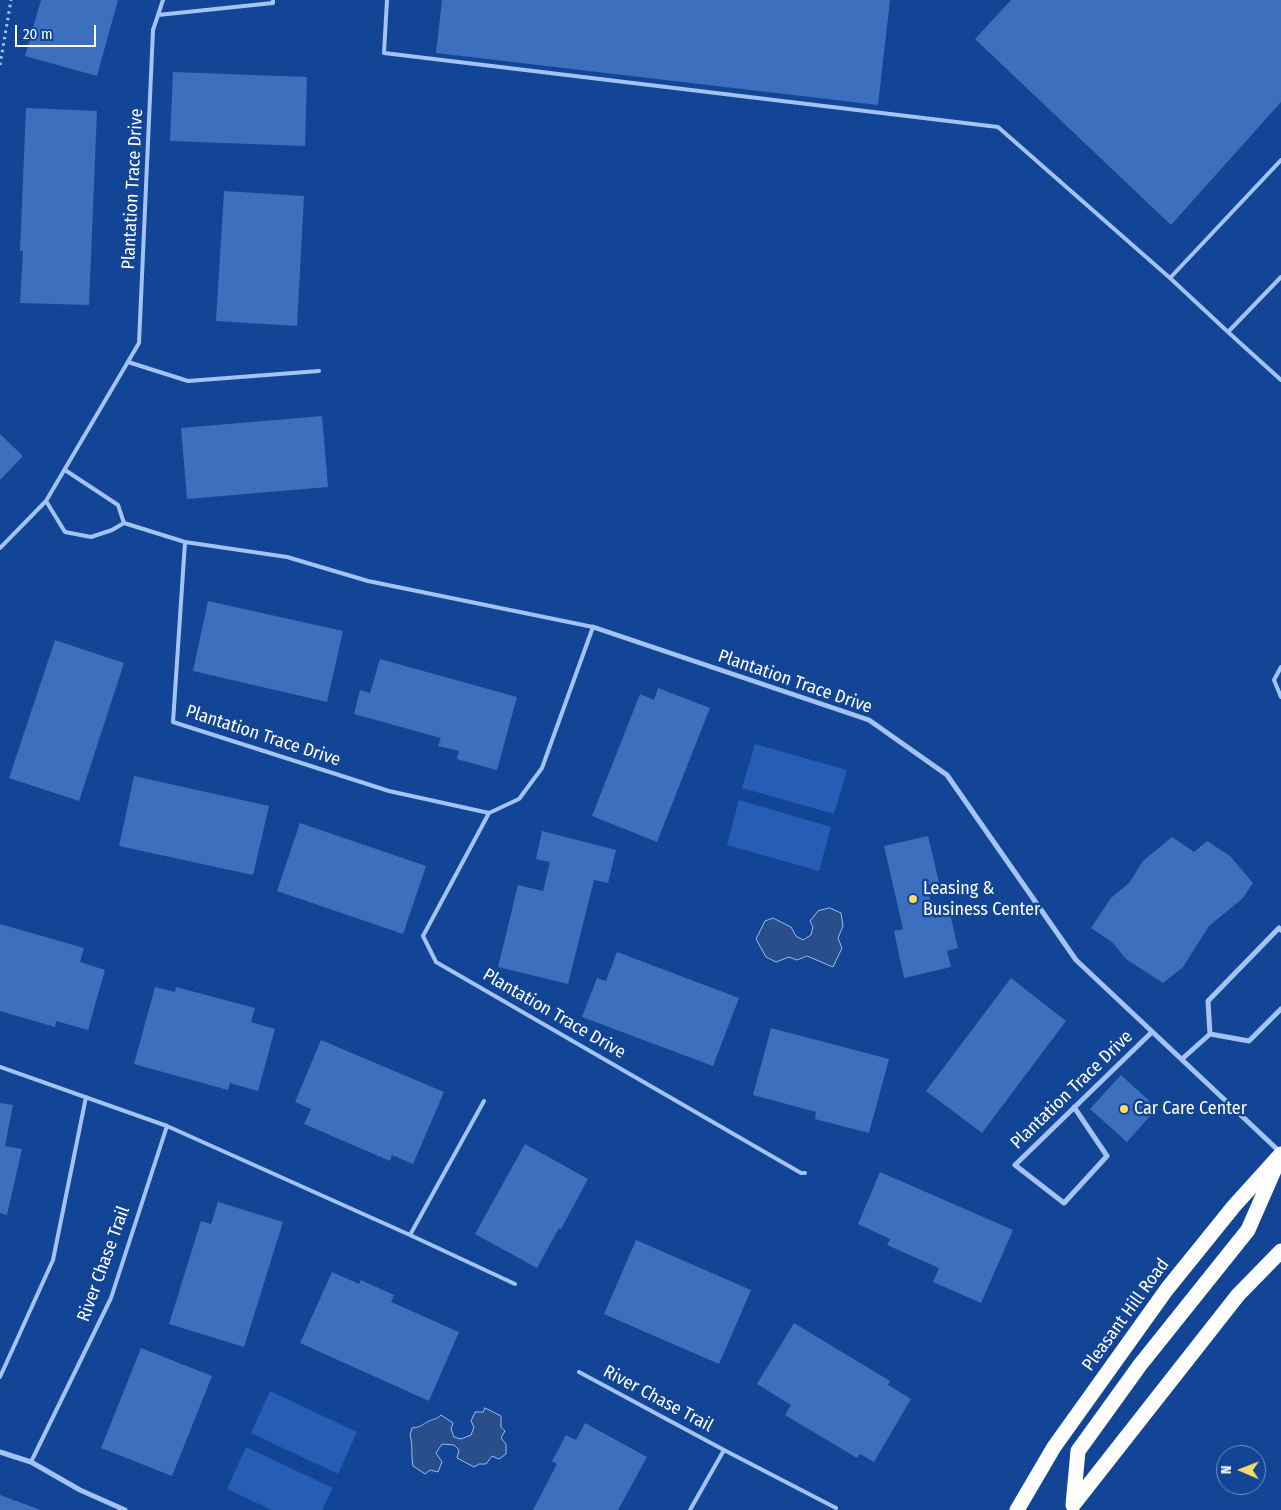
<!DOCTYPE html>
<html>
<head>
<meta charset="utf-8">
<style>
  body { margin:0 }
  #map { position:relative; width:1281px; height:1510px; overflow:hidden; background:#134596; font-family:"Fira Sans Condensed",sans-serif }
  canvas { display:block }
  .north { position:absolute; left:1216px; top:1445px; width:50px; height:50px; box-sizing:border-box; background:#134596; border:1px solid #718fc0; border-radius:50%; rotate:271deg; font-size:14px; font-weight:700; line-height:20px; text-align:center; color:#fff }
  .north::after { content:''; display:block; margin:auto; width:18px; height:22px; background:#ffda65; clip-path:polygon(50% 0,100% 100%,50% 72%,0 100%) }
  .scale { position:absolute; left:15px; top:25px; width:81px; height:22px; box-sizing:border-box; border:2px solid #fff; border-top:0; padding-left:6px; font-size:15px; line-height:18px; white-space:nowrap; color:#fff; -webkit-text-stroke:4px #134596; paint-order:stroke }
</style>
</head>
<body>
<div id="map">
<canvas width="1281" height="1510"></canvas>
<div class="north">N</div>
<div class="scale">20 m</div>
</div>
<script>
const ctx = document.querySelector('canvas').getContext('2d');
ctx.lineJoin = 'round';
function paint(path, color) {
  ctx.fillStyle = color;
  ctx.fill(path, 'evenodd');
}
function stroke(path, color, width, dash) {
  ctx.strokeStyle = color;
  ctx.lineWidth = width;
  ctx.lineCap = dash ? 'butt' : 'round';
  ctx.setLineDash(dash || []);
  ctx.stroke(path);
}
function drawText(font, color, halo, rows, align = 'center') {
  ctx.font = font + ' "Fira Sans Condensed",sans-serif';
  ctx.lineWidth = 5;
  ctx.setLineDash([]);
  ctx.textBaseline = 'middle';
  ctx.strokeStyle = halo;
  ctx.fillStyle = color;
  for (const [text, x, y, turn = 0] of rows) {
    ctx.save();
    ctx.translate(x, y);
    ctx.rotate((+turn || 0) * Math.PI / 180);
    ctx.textAlign = isNaN(turn) ? turn : align;
    if (halo) ctx.strokeText(text, 0, 0);
    ctx.fillText(text, 0, 0);
    ctx.restore();
  }
}
paint(new Path2D(`
  M755,744L847,770L834,814L742,788Z
  M739,800L831,827L819,871L727,845Z
  M270,1391L357,1432L338,1474L251,1433Z
  M246,1447L333,1488L322,1510H272L227,1489Z`), '#265eb5');
const water = new Path2D(`
  M830,908L841,913L843,926L838,938L842,948L833,967L807,956L797,960L789,957L776,962L766,957L756,939L765,921L773,918L791,927L796,936L803,940L811,935L813,927L810,921L818,911Z
  M485,1408L501,1416V1427L505,1431L501,1438L506,1444V1454L499,1459L492,1456L486,1464H479L474,1467L457,1458L459,1450L454,1445L442,1444L436,1453L442,1462L438,1472L430,1470L425,1474L413,1466C411,1455 413,1445 410,1435L412,1428C422,1427 421,1425 429,1421C434,1419 437,1419 441,1415L453,1423L451,1429L454,1437L461,1439L471,1435L474,1427L471,1421L475,1412H483Z`);
paint(water, '#2a4e8a');
stroke(water, '#95bdf5', 1);
paint(new Path2D(`
  M41,0H118L97,76L25,56Z
  M442,0H890L878,105L436,53Z
  M1011,0H1281V102L1171,225L975,39Z
  M173,72L307,77L305,146L170,141Z
  M26,108L97,111L89,305L20,303L23,251H20Z
  M224,191L304,196L297,326L216,321Z
  M322,416L328,487L187,499L181,428Z
  M0,434L23,456L0,480Z
  M208,601L343,631L327,702L193,671Z
  M55,640L124,663L79,801L9,778Z
  M380,659L517,697L497,770L457,759L459,751L438,746L441,738L354,714L360,690L370,693Z
  M658,688L710,708L657,842L592,816L640,694L654,700Z
  M134,776L269,806L253,875L119,846Z
  M300,823L426,866L403,934L277,891Z
  M542,831L616,850L608,883L594,880L568,984L498,967L518,885L543,891L550,862L536,859Z
  M928,836L939,882L927,885L934,918L950,914L958,948L947,951L951,967L904,978L894,931L903,929L884,846Z
  M1172,837L1194,852L1207,841L1230,856L1253,883L1243,898L1209,926L1183,967L1163,983L1126,959L1112,942L1091,928L1111,898L1129,883L1143,861Z
  M0,924L84,948L80,962L105,970L88,1030L56,1021L55,1027L0,1011Z
  M617,952L739,998L713,1066L582,1017L597,978L606,981Z
  M1011,978L1066,1021L982,1133L926,1091Z
  M155,987L175,992L176,987L255,1008L251,1022L275,1029L258,1091L230,1083L228,1090L134,1064Z
  M771,1028L889,1059L869,1133L815,1119L816,1112L753,1095Z
  M321,1040L444,1092L413,1164L392,1155L390,1161L304,1124L311,1109L295,1102Z
  M1121,1075L1157,1108L1127,1142L1090,1109Z
  M0,1103L13,1105L5,1146L22,1149L7,1215L0,1213Z
  M525,1144L588,1179L561,1229L559,1228L537,1268L475,1234Z
  M880,1172L1013,1230L981,1303L933,1282L939,1268L887,1245L890,1239L858,1224Z
  M218,1202L283,1222L244,1347L169,1324L201,1221L211,1224Z
  M636,1240L751,1290L719,1364L604,1314Z
  M332,1272L359,1284L361,1280L394,1295L391,1302L459,1332L429,1401L300,1343Z
  M794,1323L890,1381L888,1385L911,1399L874,1462L860,1454L857,1458L785,1415L791,1405L757,1384Z
  M141,1348L212,1376L172,1476L101,1448Z
  M585,1423L647,1457L618,1510H533L557,1464L552,1461L566,1435L576,1440Z
  M0,1495L41,1510H0Z`), '#3c6fbe');
stroke(new Path2D(`
  M0,65L11,0`), '#a3c3f2', 3, [2.5, 4]);
stroke(new Path2D(`
  M387,0L384,53L998,127L1170,278
  M158,15L273,3V0
  M1281,160L1170,278L1228,332L1281,277
  M1228,332L1281,380
  M128,362L188,381L319,371
  M65,470L118,505L124,523
  M46,501L65,532L91,537L112,530L124,523L185,542L287,557L368,581L593,627L542,768L519,799L489,813L423,936L436,962L801,1173H805
  M185,542L173,722L389,791L489,813
  M0,548L46,501L139,343L153,30L163,0
  M1281,667L1274,680L1281,697
  M0,1067L167,1126
  M410,1235L515,1284
  M579,1372L724,1450L690,1510
  M0,1377L53,1260L86,1097
  M724,1450L836,1508
  M31,1462L111,1298L167,1126L410,1235L484,1101`), '#a3c3f2', 4);
stroke(new Path2D(`
  M593,627L869,720L947,775L1076,960L1280,1152
  M1210,1034L1208,1001L1279,928L1281,930
  M1182,1059L1210,1034L1249,1041L1281,1009
  M1074,1107L1107,1156L1064,1203L1015,1165L1152,1032
  M0,1452L31,1462L80,1490L125,1510`), '#a3c3f2', 5);
stroke(new Path2D(`
  M1073,1505L1078,1451L1140,1365L1248,1230L1276,1166
  M1073,1505L1238,1295L1281,1251
  M1017,1510L1054,1447L1167,1289L1234,1206L1281,1154`), '#fff', 15);
for (const [x, y, r, color] of [
  [913,899,5,"#ffda65"],
  [1124,1109,5,"#ffda65"]
]) {
  const dot = new Path2D();
  dot.arc(x, y, r, 0, 2 * Math.PI);
  ctx.fillStyle = color;
  ctx.fill(dot);
  stroke(dot, '#134596', 2);
}
drawText('18px', '#fff', '#134596', [
  ["Plantation Trace Drive",133,189,-87],
  ["Plantation Trace Drive",795,682,19],
  ["Plantation Trace Drive",263,736,18],
  ["Plantation Trace Drive",554,1014,30],
  ["Plantation Trace Drive",1072,1090,-44],
  ["River Chase Trail",104,1264,-70],
  ["Pleasant Hill Road",1126,1315,-54],
  ["River Chase Trail",658,1399,28]
]);
drawText('18px', '#fff', '#134596', [
  ["Leasing &",923,889],
  ["Business Center",923,910],
  ["Car Care Center",1134,1109]
], 'left');
</script>
</body>
</html>
